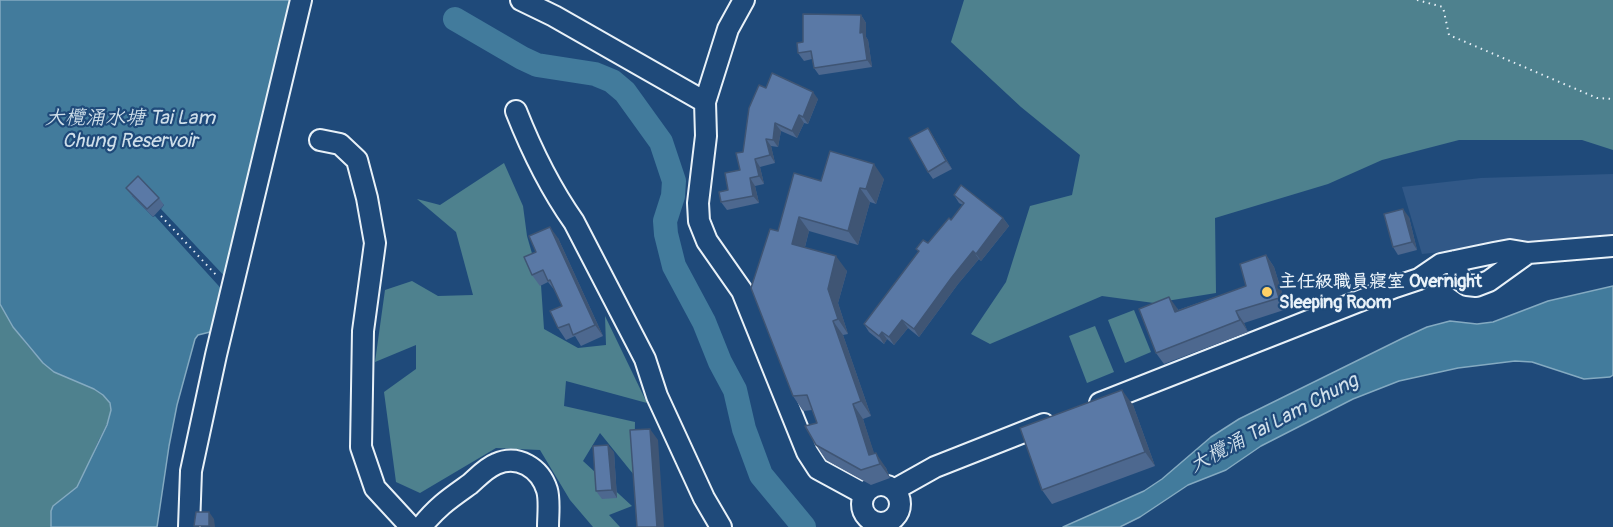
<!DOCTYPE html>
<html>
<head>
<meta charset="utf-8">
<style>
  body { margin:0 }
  canvas { display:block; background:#1f4a7a }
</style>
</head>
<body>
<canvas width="1613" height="527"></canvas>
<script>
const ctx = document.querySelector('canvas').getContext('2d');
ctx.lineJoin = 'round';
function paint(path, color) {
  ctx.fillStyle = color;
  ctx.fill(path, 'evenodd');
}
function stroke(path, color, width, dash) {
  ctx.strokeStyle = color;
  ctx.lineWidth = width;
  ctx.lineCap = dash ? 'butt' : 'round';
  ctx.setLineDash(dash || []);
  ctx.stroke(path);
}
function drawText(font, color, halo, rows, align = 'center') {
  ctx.font = font + ' Pangolin,"LXGW WenKai TC",sans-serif';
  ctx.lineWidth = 4.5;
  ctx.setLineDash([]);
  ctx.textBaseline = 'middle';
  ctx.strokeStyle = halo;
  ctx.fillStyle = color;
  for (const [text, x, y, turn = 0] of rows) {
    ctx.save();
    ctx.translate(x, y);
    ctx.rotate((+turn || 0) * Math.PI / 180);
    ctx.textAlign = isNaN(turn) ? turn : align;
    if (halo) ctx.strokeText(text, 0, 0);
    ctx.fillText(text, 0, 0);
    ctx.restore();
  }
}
paint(new Path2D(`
  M1613,174V234L1422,254L1402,187L1481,178Z`), '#315887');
paint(new Path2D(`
  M964,0H1613V150L1582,140H1459L1382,160L1328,184L1215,218L1216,293L1154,303L1102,296L990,344L971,334L1006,282L1030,206L1072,195L1080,155L1021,107L951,42Z
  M504,163L523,206L527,236L541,285L544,329L578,348L606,345L605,316L647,403L566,381L564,406L635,422L634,475L600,433L583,461L632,506L609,515L620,527H593L570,500L540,450L496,448L420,493L396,482L384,392L416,369V345L375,362L385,290L412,281L438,296L473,295L456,232L417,199L440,205Z
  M0,304C14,328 29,352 51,369C68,382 100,382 110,404C114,413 106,426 102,434C92,451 88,473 76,488C70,496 57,500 52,509C50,514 51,521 51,527H0Z
  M1134,310L1151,352L1125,363L1108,320Z
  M1095,326L1114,372L1087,383L1069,336Z`), '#4e818e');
const water = new Path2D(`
  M0,0H296L218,330L198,335L195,339L177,405L169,446L157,527H51V511L53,506L77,487L107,425L111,410L110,403L103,395L94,389L54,372L43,363L13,327L0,304Z
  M1613,286V375L1610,377L1584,379L1532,362L1515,361L1458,368L1399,381L1353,399L1261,446L1226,470L1188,485L1140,517L1120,527H1063L1144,491L1162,479L1211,437L1239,419L1403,338L1427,327L1450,321L1477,324L1493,322L1548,301Z`);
paint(water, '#427b9c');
stroke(water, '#84aac1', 1.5);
paint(new Path2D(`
  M143,184L164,205L161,209L230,282L227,295L155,216L153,217L132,196Z`), '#1f4a7a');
stroke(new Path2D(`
  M455,19L522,58L537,65L595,74L612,81L625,92L661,142L674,181L673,196L665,221L666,234L674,266L704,322L720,362L735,390L744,429L761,475L804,527`), '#427b9c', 24);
const minor = new Path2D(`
  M521,0L554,16L705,102
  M744,0L728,29L705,102L706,136L698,203L699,221L707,241L742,291L807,452L818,469L864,494
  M516,111C531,149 550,188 574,222L645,359L657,396L704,498L721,527
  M320,140L340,144L357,160L367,198L375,243L363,331L361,447L375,488L411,527
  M1455,261L1460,280L1467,285L1476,286L1489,281L1528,253
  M1100,403L1395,287L1419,279L1441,264L1494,253L1510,250L1528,253L1613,246
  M862 504a19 19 0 1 1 38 0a19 19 0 1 1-38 0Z
  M894,490L935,467L1044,424
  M189,527L191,471L216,355L301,0
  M421,527C438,506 449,499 470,484C478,477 486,468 496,464C518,454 540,468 547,490C550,500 548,516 548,527`);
stroke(minor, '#e8f1f8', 24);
stroke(new Path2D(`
  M1417,0L1443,7L1449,35L1597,98L1613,99
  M161,216L218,277`), '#e8f1f8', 2, [1.5, 4.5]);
stroke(minor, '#1f4a7a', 20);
paint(new Path2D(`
  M861,15L866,23V37L868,40L872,67L819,75L814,68L812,59L804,61L798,53L803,42Z
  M766,88L818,99L808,124L804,123L797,138L781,131L778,147L771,146L775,163L760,167L764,184L755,186L759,203L727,210L721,202L740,170L743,152Z
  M928,128L933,136L952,169L933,179L928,172Z
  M884,179L876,204L870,202L858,245L809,231L805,247L847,271L838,303L848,334L843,335L871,416L863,419L874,454L886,468L890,478L871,485L826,460L816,445L817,423L812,410L803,411L793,396L778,231L821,181Z
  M126,188L159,198L164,205L153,217L132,196Z
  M954,195L1003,218L1009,226L981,261L979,259L958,284L919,337L908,328L894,345L887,339L884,344L869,332L864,324L919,252L916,249L928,243L951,220L963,205L959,203Z
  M1409,217L1417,250L1398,255L1393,247Z
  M558,238L603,336L581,346L575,336L566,340L558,328L562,306L556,292L548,282L540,286L532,275L536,252Z
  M1266,255L1274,267L1287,309L1244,323L1248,332L1164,364L1156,353L1177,308L1178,310L1246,286Z
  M1133,405L1155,466L1052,504L1042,490Z
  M614,452L617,498L602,499L596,491Z`), '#4d688f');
paint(new Path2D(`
  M861,15L866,23V37L868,40L872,67L867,60L860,33Z
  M813,92L818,99L808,124L803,117Z
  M799,115L804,123L797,138L792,131Z
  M775,123L781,131L778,147L773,140Z
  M928,128L933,136L952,169L946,161Z
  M766,139L771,146L775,163L770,155Z
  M755,159L760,167L764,184L759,176Z
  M874,164L884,179L876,204L866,189Z
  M750,178L755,186L759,203L753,196Z
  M860,188L870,202L858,245L848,231Z
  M1403,209L1409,217L1417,250L1412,242Z
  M799,217L809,231L802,258L792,244Z
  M1003,218L1009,226L981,261L976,254Z
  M550,227L558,238L603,336L595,325Z
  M973,251L979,259L958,284L919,337L914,329L952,277Z
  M1266,255L1274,267L1287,309L1279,298Z
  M836,256L847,271L838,303L848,334L838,319L828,289Z
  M1169,297L1177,308L1183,323L1175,312Z
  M1236,311L1244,323L1248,332L1240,320Z
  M902,320L908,328L894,345L889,337Z
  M833,321L843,335L871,416L861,401Z
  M882,332L887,339L884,344L879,336Z
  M1122,390L1133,405L1155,466L1145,452Z
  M853,404L863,419L878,465L869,455Z
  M650,429L658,440L664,527H657Z
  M608,445L614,452L617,498L612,490Z
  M876,453L886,468L890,478L880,464Z
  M209,512L214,519L215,527H210L209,526Z`), '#3f5574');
const building = new Path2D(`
  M803,14L861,15L860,33L863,32L867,60L814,68L811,51L798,53L797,43L803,42Z
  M772,73L813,92L803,117L799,115L792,131L775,123L773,140L766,139L770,155L755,159L759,176L750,178L753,196L721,202L719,192L728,190L725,173L740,170L736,153L743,152L749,108L759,85L766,88Z
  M928,128L946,161L928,172L909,138Z
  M830,151L874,164L866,189L860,188L848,231L799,217L792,244L836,256L828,289L838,319L833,321L861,401L853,404L869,455L876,453L880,464L861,470L816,445L805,426L817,423L807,395L793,396L751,288L770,229L778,231L794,173L821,181Z
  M138,176L159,198L147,209L126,188Z
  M961,185L1003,218L976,254L973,251L952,277L914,329L902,320L889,337L882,332L879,336L864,324L919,251L916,249L923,240L928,243L949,218L951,220L964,203L954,195Z
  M1403,209L1412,242L1393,247L1384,214Z
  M550,227L595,325L573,335L569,324L558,328L550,311L562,306L550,280L548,281L543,270L532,275L524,257L536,252L529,236Z
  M1266,255L1279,298L1236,311L1240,320L1156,353L1139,309L1169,297L1175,312L1246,286L1240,264Z
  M1122,390L1145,452L1042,490L1020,428Z
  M650,429L657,527H637L630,430Z
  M608,445L612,490L596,491L593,446Z
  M196,512H209V526H194Z`);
paint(building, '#5a79a6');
stroke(building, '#3f5574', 1.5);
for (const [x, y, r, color] of [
  [1267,292,6,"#ffd166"]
]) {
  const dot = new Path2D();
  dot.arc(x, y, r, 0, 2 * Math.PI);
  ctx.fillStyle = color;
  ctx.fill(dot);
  stroke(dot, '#1f4a7a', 2);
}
drawText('bold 18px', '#e8f1f8', '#1f4a7a', [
  ["主任級職員寢室 Overnight",1279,282],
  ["Sleeping Room",1279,303]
], 'left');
drawText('italic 20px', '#cfdfea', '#1f4a7a', [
  ["大欖涌水塘 Tai Lam",130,119],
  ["Chung Reservoir",130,142],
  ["大欖涌 Tai Lam Chung",1274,424,-28]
]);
</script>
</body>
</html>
